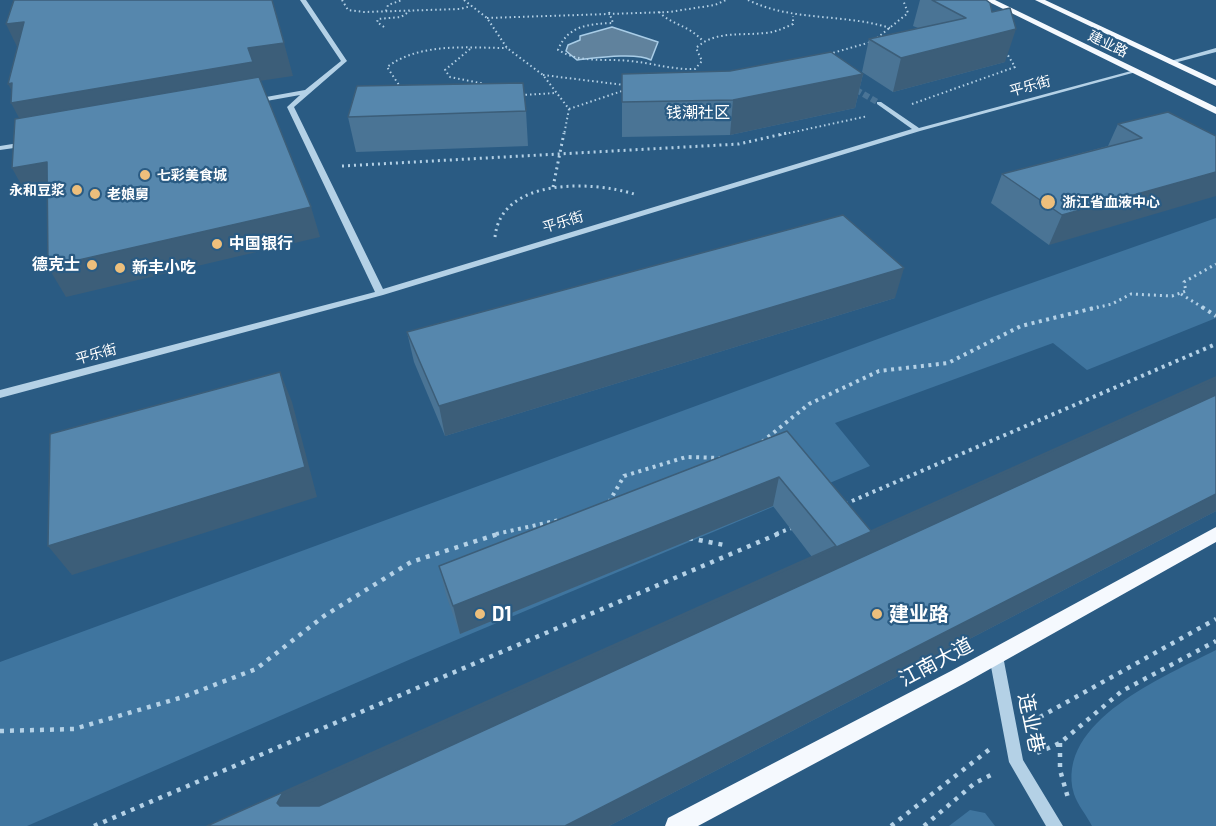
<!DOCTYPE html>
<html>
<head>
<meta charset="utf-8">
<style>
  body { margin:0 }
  canvas { display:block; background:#2a5b83 }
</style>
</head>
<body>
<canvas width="1216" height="826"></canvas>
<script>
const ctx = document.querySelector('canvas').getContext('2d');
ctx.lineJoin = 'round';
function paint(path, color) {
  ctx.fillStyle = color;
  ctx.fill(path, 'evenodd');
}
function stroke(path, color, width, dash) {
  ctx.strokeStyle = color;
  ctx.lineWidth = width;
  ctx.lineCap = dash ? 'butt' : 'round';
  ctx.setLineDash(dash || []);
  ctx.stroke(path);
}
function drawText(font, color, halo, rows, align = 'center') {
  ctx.font = font + ' Barlow,"Noto Sans SC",sans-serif';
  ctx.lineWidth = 4.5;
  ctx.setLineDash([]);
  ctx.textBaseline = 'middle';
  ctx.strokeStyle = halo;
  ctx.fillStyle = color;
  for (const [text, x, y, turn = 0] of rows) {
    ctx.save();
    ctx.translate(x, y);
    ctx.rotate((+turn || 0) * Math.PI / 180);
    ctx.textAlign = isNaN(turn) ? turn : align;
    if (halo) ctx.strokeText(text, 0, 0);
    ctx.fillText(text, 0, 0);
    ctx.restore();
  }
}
paint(new Path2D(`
  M1216,218V318L1087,370L1053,343L835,423L870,466L411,659L27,826H0V662L992,297Z
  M1216,650V826H1092C1087,816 1077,804 1074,794C1054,721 1166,676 1216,650Z
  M970,810L985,813L995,826H949Z`), '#3f759f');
const water = new Path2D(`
  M612,27L658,42L651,60C636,52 596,58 577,60L566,51L568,45L580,40V36Z`);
paint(water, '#60829d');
stroke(water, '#a9cde7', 1.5);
stroke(new Path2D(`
  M848,85L879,103`), '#4a7496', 6, [6, 3]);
stroke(new Path2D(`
  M342,0L348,10L364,12L460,9L471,6
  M464,0L487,18L507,48L543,75L569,109L564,135
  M748,0C793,22 843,13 890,28
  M386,11L388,5L402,0
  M609,12L613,23C589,24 568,25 558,50C582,64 604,58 630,61C652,63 673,70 695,69L702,61L696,48C716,30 740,36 765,33C776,32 784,28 793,24V16
  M659,12C672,25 688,25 702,40
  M487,18L669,12L715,5L726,0
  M384,27L377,22L378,19L401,17L410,11
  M877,38L908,13L903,0
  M470,49L445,70L450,77L490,85
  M829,54L871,42
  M543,75L624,85
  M401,88L387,67C421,42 467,48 507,48
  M521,95L556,93
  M912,104L1015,67L1006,52
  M569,109L625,90
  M780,135L868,116`), '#b4d1e6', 2, [1.5, 3]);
stroke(new Path2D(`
  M342,166L739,144L787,133
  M553,187L564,133
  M495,237C501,177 593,181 634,194
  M1181,294L1205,309
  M1091,309L1112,304L1131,294L1172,296L1186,291L1184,282L1216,264`), '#b4d1e6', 3, [2, 4]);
stroke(new Path2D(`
  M1202,307L1216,316
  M762,442L809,404L879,371L948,363L1021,326L1098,307
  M609,502L624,476L686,457L722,458
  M845,504L1216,344
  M496,534L559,520
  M776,534L794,527`), '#b4d1e6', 4, [3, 4.5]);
stroke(new Path2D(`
  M689,538L724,545
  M1031,722L1216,619
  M0,731L74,729L183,697L256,669L324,616L411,562L501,533
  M1060,743V770L1068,798
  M1037,753L1060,743L1122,691L1216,641
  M94,826L780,533
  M891,826L990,749
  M924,826L975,783L995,773`), '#b4d1e6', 4.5, [4, 6]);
paint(new Path2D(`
  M300,0H306L347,61L294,107L383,289L912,129L877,104V102H881L919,128L1131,71L1136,72L920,131L383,295L0,398V390L375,292L287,107L300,95L255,103L252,101L255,99L305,90L341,61Z
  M1216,48V52L1170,64L1167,62Z
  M25,142L29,144L28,146L0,150V146Z
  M996,650L1001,652L1003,656L1023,760L1063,826H1046L1009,762L989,656L991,652Z`), '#b4d1e6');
paint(new Path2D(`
  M985,0H995L1216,107V114Z
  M1035,0H1045L1216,80V86Z
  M1216,527V542L965,683L698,826H665L668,818L951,671Z`), '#f5f9fe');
paint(new Path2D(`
  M920,0H986L992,12L1005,62L893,92L862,72L869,39L918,28L913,26Z
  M622,74H863L855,108L730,135L622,137Z
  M526,111L528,146L356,152L348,117Z
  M1168,112L1049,245L991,203L1002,174L1108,146L1118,124Z
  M895,298L445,436L414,362L407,332Z
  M787,431L871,531L1216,511L609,826H207L812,557L773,506L460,634L446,595L439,566Z`), '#4a7495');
paint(new Path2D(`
  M24,22L22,57L6,24Z
  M1016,29L1005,62L893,92L901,58Z
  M284,43L293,76L259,81L30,138L11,103L18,102L8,84Z
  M863,74L855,108L730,135L733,100Z
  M47,162L62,190L28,197L12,168Z
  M1216,172V196L1049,245L1062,215Z
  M311,207L320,237L66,297L48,267Z
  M904,268L895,298L445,436L439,406Z
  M280,372L292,402L317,497L72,575L48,546Z
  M1216,378V398L295,825L277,803L282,794Z
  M779,477L773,506L460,634L453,606Z
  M1216,494V511L609,826H565Z`), '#3c5e79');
const building = new Path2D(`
  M14,0H272L284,43L248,48L253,62L11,103L12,83L8,84L24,22L6,24Z
  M932,0H986L990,3L992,12L1010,8L1016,29L901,58L869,39L966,18Z
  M831,52L863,74L733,100L622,102V74L730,71Z
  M259,77L311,207L48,267L47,162L12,168L15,119Z
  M523,83L526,111L348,117L357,86Z
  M1168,112L1216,136V172L1062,215L1002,174L1142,138L1118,124Z
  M843,215L904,268L439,406L407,332Z
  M280,372L305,467L48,546L50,434Z
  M1216,377V378L282,794L277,803L280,806H319L1216,395V494L565,826H207L836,546L779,477L453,606L439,566L787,431L871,531Z`);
paint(building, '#5687ad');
stroke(building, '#3c5e79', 1.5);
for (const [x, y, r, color] of [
  [145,175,6,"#edbf7c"],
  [77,190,6,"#edbf7c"],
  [95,194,6,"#edbf7c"],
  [1048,202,8,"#edbf7c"],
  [217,244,6,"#edbf7c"],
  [92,265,6,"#edbf7c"],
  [120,268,6,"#edbf7c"],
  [480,614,6,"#edbf7c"],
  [877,614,6,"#edbf7c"]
]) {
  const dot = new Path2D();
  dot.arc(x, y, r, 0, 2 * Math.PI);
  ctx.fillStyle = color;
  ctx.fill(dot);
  stroke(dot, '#2a5b83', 2);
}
drawText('14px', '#fff', '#2a5b83', [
  ["建业路",1108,44,26],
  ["平乐街",1030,86,-15],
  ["平乐街",563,222,-17],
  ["平乐街",96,354,-15]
]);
drawText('bold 14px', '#fff', '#2a5b83', [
  ["七彩美食城",157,175],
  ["永和豆浆",65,190,"right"],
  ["老娘舅",107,194],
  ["浙江省血液中心",1062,202]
], 'left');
drawText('16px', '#fff', '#2a5b83', [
  ["钱潮社区",698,113]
]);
drawText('bold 16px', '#fff', '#2a5b83', [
  ["中国银行",229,244],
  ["德克士",80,265,"right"],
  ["新丰小吃",132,268]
], 'left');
drawText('bold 20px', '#fff', '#2a5b83', [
  ["D1",492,614],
  ["建业路",889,614]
], 'left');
drawText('20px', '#fff', '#2a5b83', [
  ["江南大道",936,662,-28],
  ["连业巷",1031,723,78]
]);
</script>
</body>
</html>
